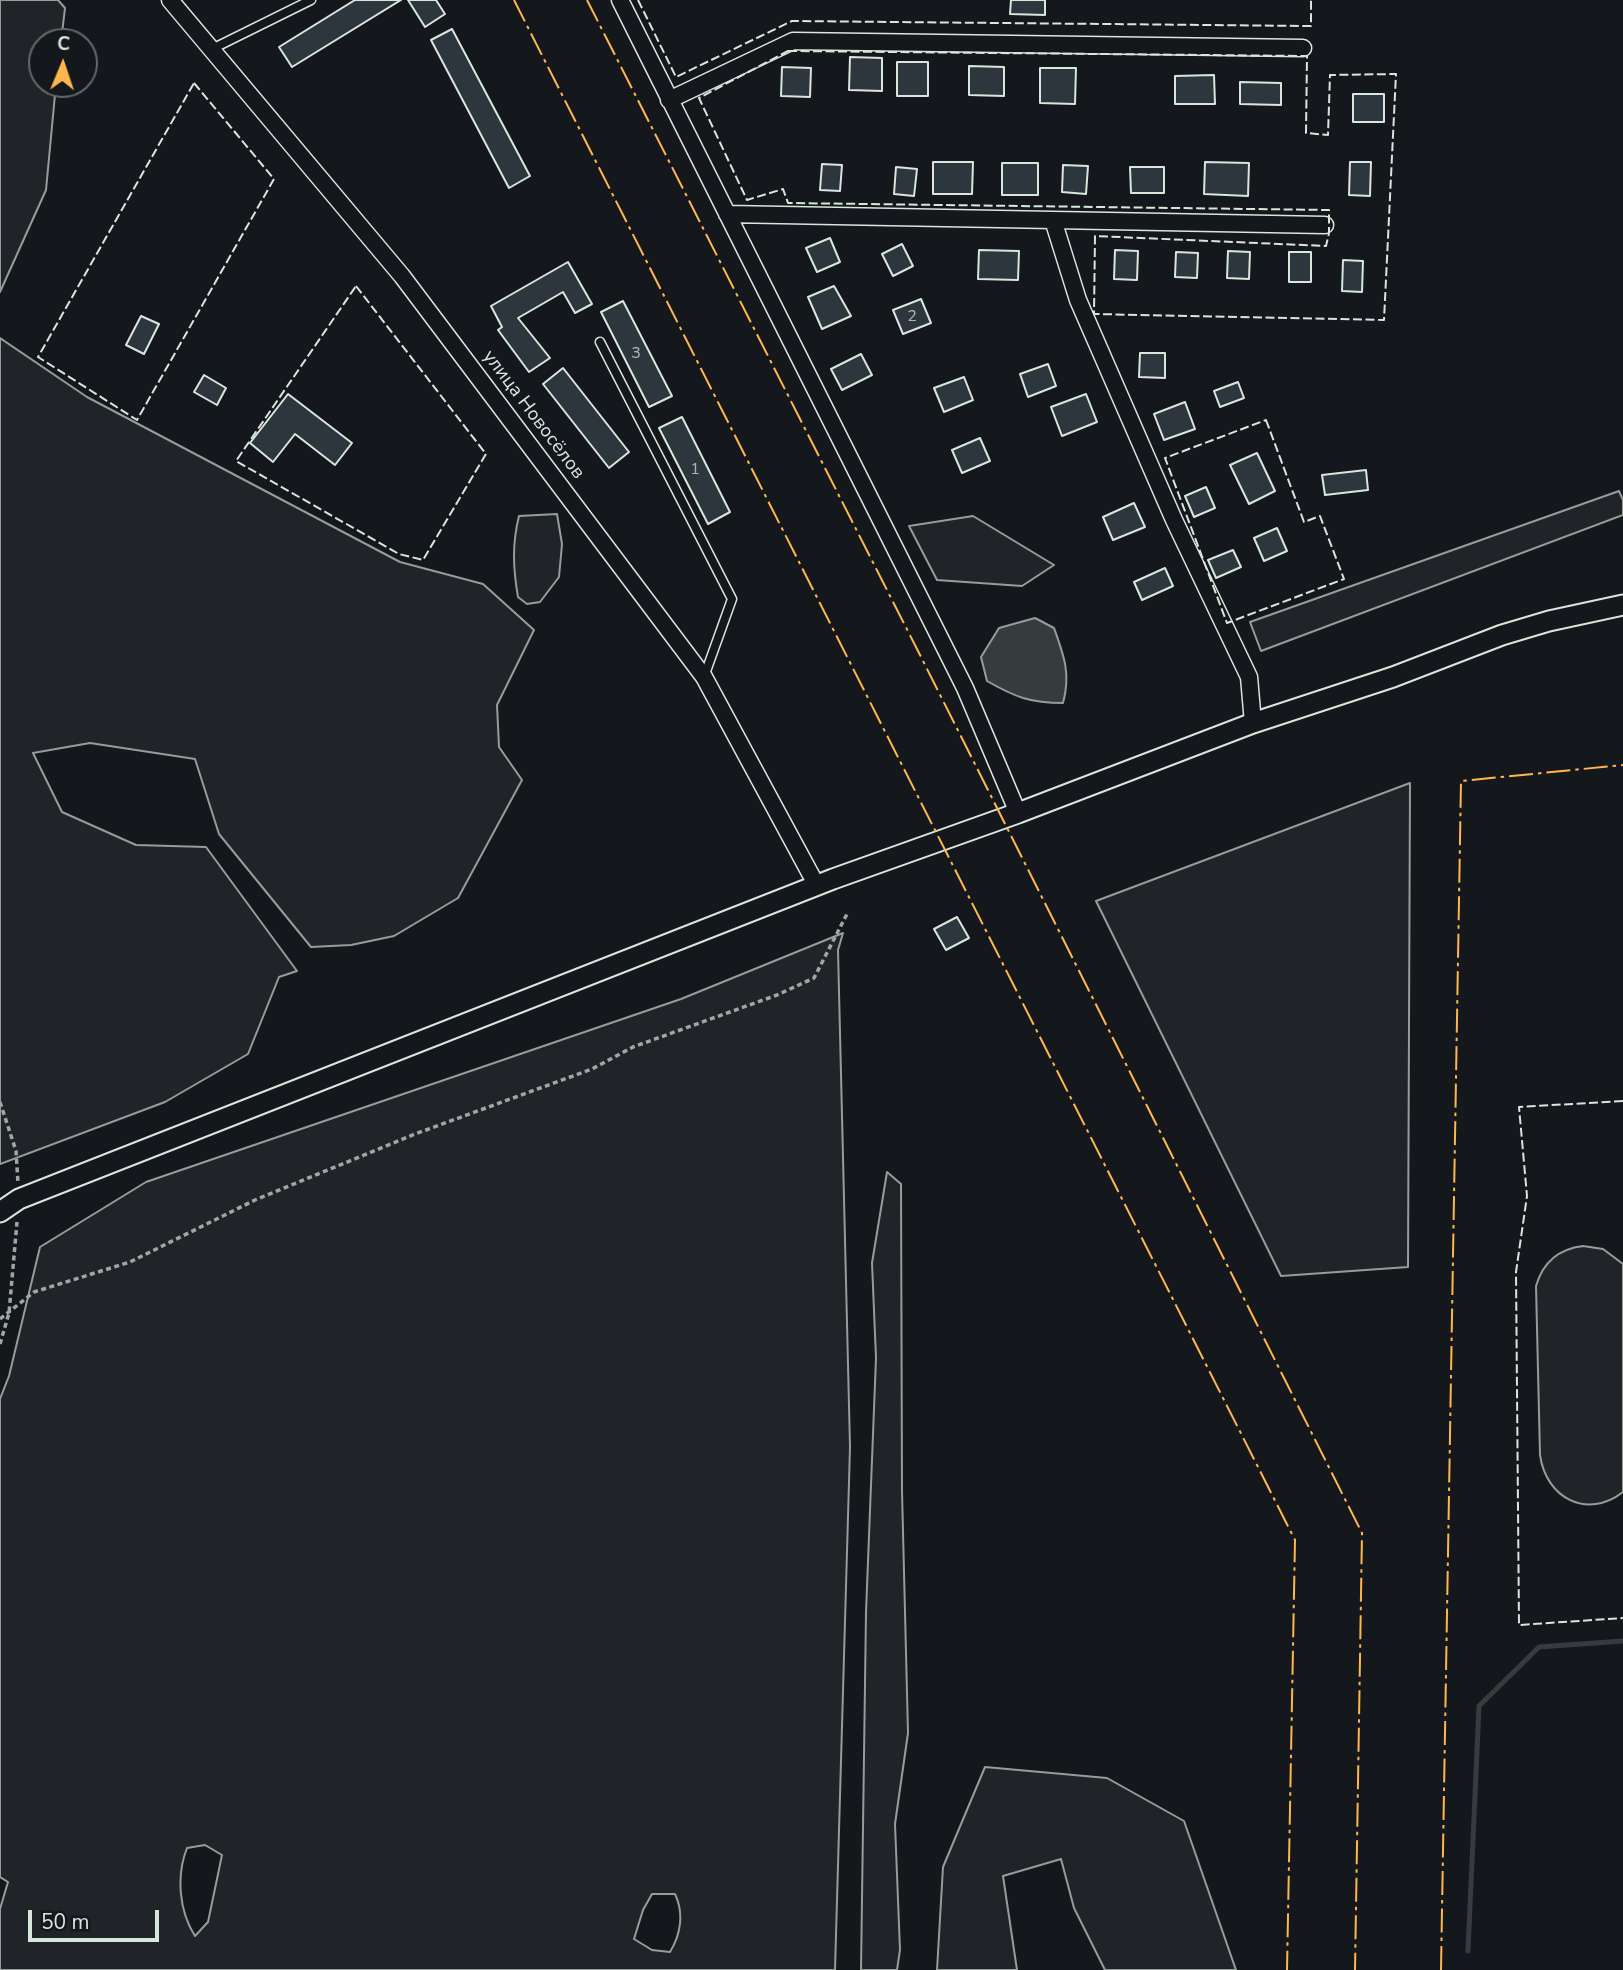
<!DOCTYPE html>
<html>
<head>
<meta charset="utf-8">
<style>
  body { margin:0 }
  #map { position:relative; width:1623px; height:1970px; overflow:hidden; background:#14181c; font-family:"Nunito Sans",sans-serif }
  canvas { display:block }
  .north { position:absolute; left:28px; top:28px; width:70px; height:70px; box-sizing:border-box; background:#14181c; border:2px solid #626a69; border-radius:50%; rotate:2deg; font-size:19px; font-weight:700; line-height:28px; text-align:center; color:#d8e6dc }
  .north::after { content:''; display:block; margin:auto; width:24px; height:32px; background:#ffb74d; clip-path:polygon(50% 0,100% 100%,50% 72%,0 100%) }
  .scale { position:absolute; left:28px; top:1910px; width:131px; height:32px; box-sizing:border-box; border:4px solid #d8e6dc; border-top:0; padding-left:9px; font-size:21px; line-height:24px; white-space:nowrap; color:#d8e6dc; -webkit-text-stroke:5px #14181c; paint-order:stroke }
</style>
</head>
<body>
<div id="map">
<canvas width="1623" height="1970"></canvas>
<div class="north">С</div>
<div class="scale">50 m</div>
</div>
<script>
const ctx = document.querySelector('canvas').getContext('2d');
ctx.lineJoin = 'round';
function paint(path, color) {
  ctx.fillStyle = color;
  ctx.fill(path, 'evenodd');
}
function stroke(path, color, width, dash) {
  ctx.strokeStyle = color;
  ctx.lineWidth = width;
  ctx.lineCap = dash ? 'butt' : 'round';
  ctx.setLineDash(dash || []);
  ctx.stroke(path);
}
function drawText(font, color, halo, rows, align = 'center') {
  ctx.font = font + ' "Nunito Sans",sans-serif';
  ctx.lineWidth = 5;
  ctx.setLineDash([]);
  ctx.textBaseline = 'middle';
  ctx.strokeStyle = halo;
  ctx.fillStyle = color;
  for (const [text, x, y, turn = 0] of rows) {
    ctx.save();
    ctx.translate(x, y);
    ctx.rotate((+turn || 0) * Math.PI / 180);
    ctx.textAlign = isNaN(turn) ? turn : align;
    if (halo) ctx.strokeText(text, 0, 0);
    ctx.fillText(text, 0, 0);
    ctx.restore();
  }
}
const green = new Path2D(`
  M0,0H58L65,8L61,42H42V84H56L46,190L0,292Z
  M0,338L87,397L400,562L483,584L534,630L497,705L499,747L522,780L458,898L394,936L351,945L311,947L219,834L195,759L90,743L33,753L62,812L136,845L206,847L297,971L279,977L248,1054L165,1102L0,1164Z
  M1619,491L1623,500V515L1261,651L1250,622Z
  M557,514L562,544L559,577L540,602L527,604L518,597C513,568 512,544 519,516Z
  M973,516L1054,565L1022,586L937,580L909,526Z
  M1410,783L1408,1267L1281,1276L1096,901Z
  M843,933L838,950L850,1447L835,1970H0V1909L8,1882L0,1877V1399L9,1376L40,1247L146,1182L681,999ZM205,1845L222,1855L208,1922L195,1936C179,1911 176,1876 187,1848ZM652,1894H675C684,1913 681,1934 670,1952L652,1950L634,1939L643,1910Z
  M887,1172L901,1184L902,1491L908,1733L895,1824L900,1950L897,1970H861L866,1612L876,1358L872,1263Z
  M1583,1246L1603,1249L1623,1264V1492C1587,1520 1546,1498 1540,1455L1536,1286C1543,1262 1558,1249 1583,1246Z
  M985,1767L1107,1778L1184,1821L1236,1970H1105L1074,1908L1061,1859L1003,1876L1017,1970H937L943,1867Z`);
paint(green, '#202428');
stroke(green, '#939e99', 2);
const water = new Path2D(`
  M1035,618L1054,628C1064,656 1071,674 1063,703C1030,703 1015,697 987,681L981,657L999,628Z`);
paint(water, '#363b3e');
stroke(water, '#939e99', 2);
stroke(new Path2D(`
  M1468,1951L1479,1706L1539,1647L1623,1641`), '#363b3e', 5);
const building = new Path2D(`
  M355,0H401L292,67L279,47Z
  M408,0H436L445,14L425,27Z
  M1011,0H1045V15L1010,14Z
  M452,29L530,176L509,188L431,40Z
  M850,57L882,58V91L849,90Z
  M897,62H928V96H897Z
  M969,66L1004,67V96L969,95Z
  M782,67L811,68L810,97L781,96Z
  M1040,68H1076L1075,104L1040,103Z
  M1214,75L1215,104H1175V76Z
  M1240,82L1281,83V105L1240,104Z
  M1353,94H1384V122H1353Z
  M933,162H973L972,194H933Z
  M1205,162L1249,163L1248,196L1204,194Z
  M1350,162H1371L1370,196L1349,195Z
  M1002,163H1038V195H1002Z
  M822,164L842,165L840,191L820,190Z
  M1063,165L1088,166L1086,194L1062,192Z
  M896,167L917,169L914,196L894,194Z
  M1130,167H1164V193H1131Z
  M830,238L840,262L817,272L806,248Z
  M902,244L913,266L893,276L882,254Z
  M979,250L1019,251L1018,280L978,279Z
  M1115,250L1138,251L1137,280L1114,279Z
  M1228,251L1250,252L1249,279L1227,278Z
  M1176,252L1198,253L1197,278L1175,277Z
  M1289,252H1311V282H1289Z
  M1343,260L1363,261L1362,292L1342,291Z
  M568,262L592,304L575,313L563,292L518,318L550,358L529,372L498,330L502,327L491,306Z
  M834,286L851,316L822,329L808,297Z
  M921,299L931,323L903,334L893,310Z
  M623,301L672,396L649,407L601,312Z
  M141,316L159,324L144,354L126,345Z
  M1140,353H1165V378L1139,377Z
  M861,354L872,375L842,390L831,369Z
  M1048,364L1056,386L1028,397L1020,374Z
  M563,368L629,452L609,468L543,384Z
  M204,375L226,388L217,405L194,392Z
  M964,377L973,400L944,412L934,388Z
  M1238,382L1244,398L1220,407L1214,391Z
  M288,394L352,443L335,465L295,434L273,462L250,443Z
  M1086,394L1097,422L1062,436L1051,407Z
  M1185,402L1195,429L1164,440L1154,414Z
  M682,417L730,512L708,524L659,428Z
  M980,438L990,461L962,473L952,450Z
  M1257,453L1275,491L1249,504L1230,465Z
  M1366,470L1368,490L1325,495L1322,475Z
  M1206,487L1215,508L1194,517L1185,496Z
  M1134,503L1145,527L1113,540L1103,517Z
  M1277,528L1287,551L1264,561L1254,538Z
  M1233,550L1241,567L1216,578L1208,560Z
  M1165,568L1173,586L1142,600L1134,582Z
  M957,917L969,938L946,950L934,929Z`);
paint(building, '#2c363c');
stroke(building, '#d8e6dc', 2);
const service = new Path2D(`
  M212,49L311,0
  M600,342L732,599L704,677`);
const minor = new Path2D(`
  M170,0L402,276L704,677L817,886
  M620,0L965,688L1018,813
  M669,100L793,41L1303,48
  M727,214L1325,225
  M1053,220L1078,300L1174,520L1249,677L1253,723`);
const tertiary = new Path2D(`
  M0,1212L19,1199L833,879L1018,813L1253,723L1393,677L1502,635L1549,621L1623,605`);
stroke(service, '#d8e6dc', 11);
stroke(minor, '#d8e6dc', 19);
stroke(tertiary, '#d8e6dc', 23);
stroke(new Path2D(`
  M0,1102L16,1151L18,1183
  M0,1319L34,1292L130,1262L255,1200L415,1134L592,1069L633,1047L777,995L814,978L848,912
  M0,1344L9,1313L17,1222`), '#9da8a2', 3.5, [5, 3.5]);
stroke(service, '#14181c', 8);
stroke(minor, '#14181c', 16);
stroke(tertiary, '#14181c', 19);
stroke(new Path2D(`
  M638,0L676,77L792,21L1311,26V0
  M788,51L1307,56L1306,133L1328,135L1330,75L1396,74L1384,320L1094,314L1095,236L1326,246L1329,233V210L788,203L783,189L747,200L699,98Z
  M194,83L274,179L137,420L38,357Z
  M356,286L486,454L423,560L399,554L236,461Z
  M1266,420L1304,522L1320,516L1344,579L1227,623L1165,458Z
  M1623,1101L1519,1107L1527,1196L1516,1272L1519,1625L1623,1618`), '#d8e6dc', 2, [9, 3.5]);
stroke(new Path2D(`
  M514,0L1295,1540L1287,1970
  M587,0L918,651L1362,1533L1355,1970
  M1441,1970L1461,781L1623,765`), '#ffb74d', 2, [24, 5, 3.5, 5]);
drawText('16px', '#adbab4', null, [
  ["2",912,317],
  ["3",636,354],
  ["1",695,470]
]);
drawText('19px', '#d8e6dc', '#14181c', [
  ["улица Новосёлов",533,415,53]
]);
</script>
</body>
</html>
